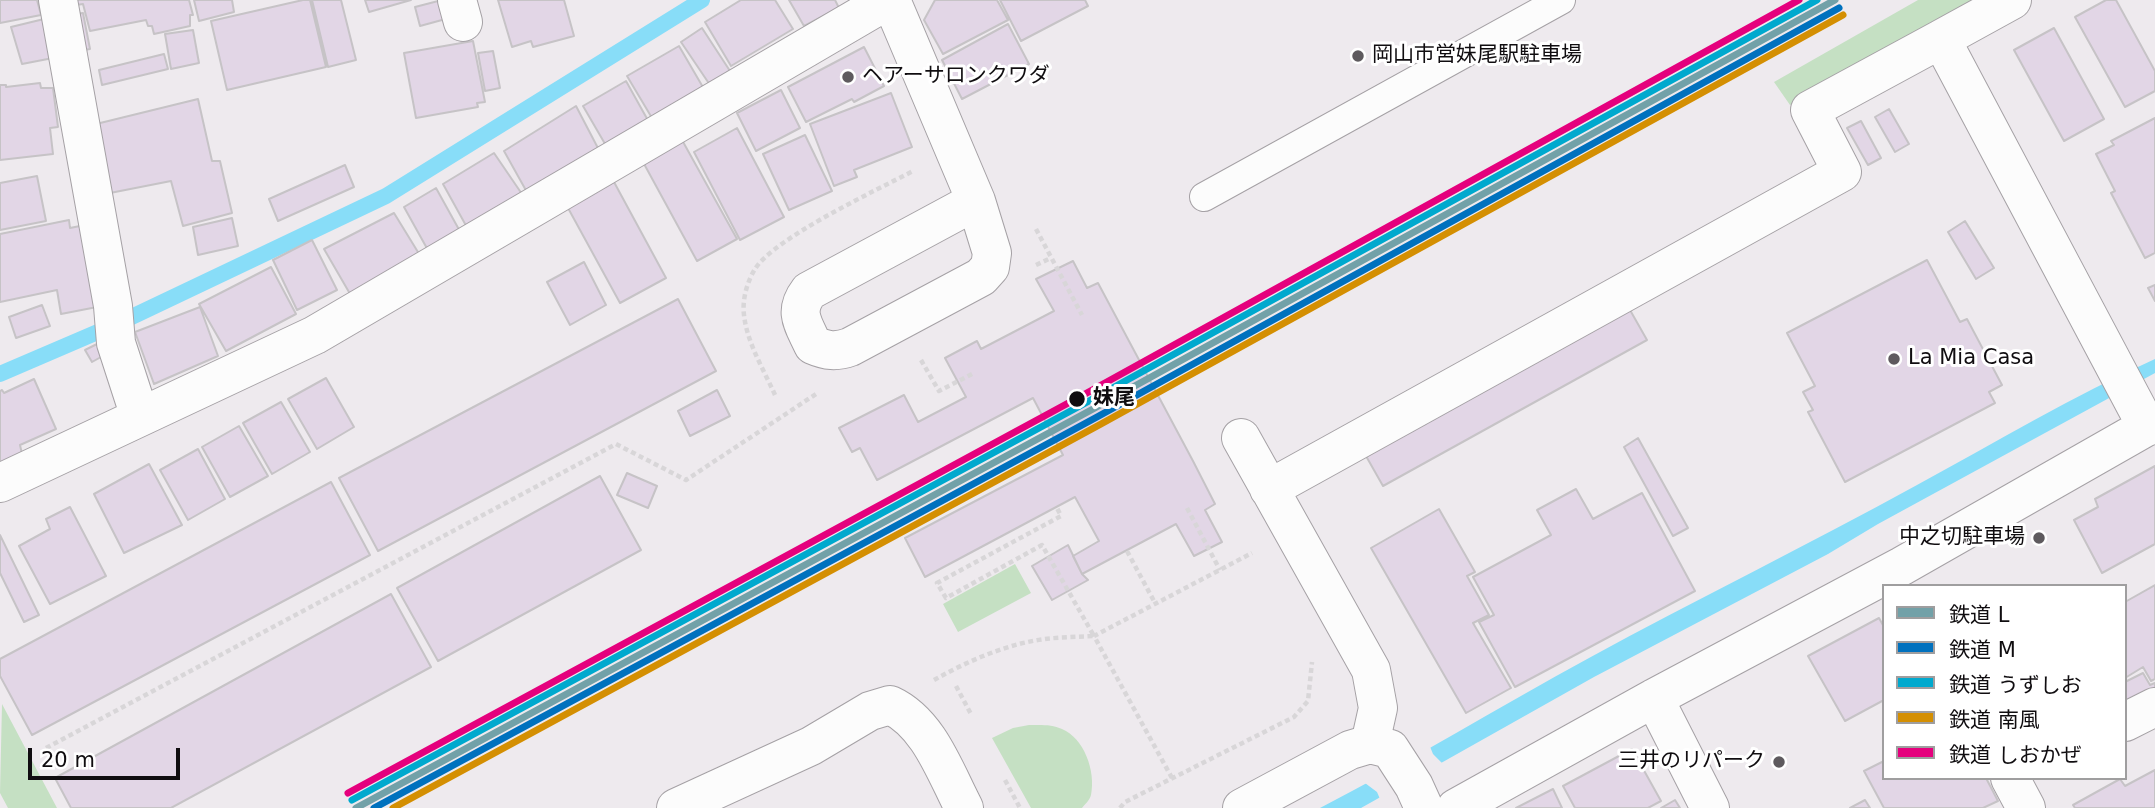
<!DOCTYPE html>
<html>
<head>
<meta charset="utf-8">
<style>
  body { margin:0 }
  #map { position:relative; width:2155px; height:808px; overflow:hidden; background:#eeeaee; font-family:"DejaVu Sans","Noto Sans JP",sans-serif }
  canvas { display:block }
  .legend { position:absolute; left:1882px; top:584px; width:245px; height:196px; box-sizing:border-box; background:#fff; border:2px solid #9f9e9f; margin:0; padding:9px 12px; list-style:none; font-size:21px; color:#100d10 }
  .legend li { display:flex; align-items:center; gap:14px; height:35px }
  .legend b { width:35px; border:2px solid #9f9e9f }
  .scale { position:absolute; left:28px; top:748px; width:152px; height:32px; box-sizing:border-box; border:4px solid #100d10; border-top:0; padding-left:9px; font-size:21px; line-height:24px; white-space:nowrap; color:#100d10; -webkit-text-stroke:5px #fff; paint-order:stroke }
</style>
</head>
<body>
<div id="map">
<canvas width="2155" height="808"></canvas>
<ul class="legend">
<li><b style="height:9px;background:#72a1a8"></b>鉄道 L</li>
<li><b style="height:9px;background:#0071be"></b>鉄道 M</li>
<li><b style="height:9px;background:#00a9ce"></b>鉄道 うずしお</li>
<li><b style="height:9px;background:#d48f02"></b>鉄道 南風</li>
<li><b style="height:9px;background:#e5007d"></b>鉄道 しおかぜ</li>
</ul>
<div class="scale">20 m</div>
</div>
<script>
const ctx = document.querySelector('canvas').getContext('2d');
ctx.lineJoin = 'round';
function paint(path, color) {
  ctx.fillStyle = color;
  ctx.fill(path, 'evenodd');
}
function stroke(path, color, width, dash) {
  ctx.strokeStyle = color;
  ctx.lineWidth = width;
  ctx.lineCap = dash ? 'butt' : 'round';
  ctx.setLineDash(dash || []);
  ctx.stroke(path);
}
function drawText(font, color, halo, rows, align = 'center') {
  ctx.font = font + ' "DejaVu Sans","Noto Sans JP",sans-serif';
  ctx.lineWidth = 6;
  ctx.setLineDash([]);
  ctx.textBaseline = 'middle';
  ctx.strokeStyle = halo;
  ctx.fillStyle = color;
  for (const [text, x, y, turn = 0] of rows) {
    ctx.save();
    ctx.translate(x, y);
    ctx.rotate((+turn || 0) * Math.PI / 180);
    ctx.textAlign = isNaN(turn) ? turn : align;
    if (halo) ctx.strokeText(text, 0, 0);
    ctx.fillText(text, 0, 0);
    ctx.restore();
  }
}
paint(new Path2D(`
  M1918,0H1981L1790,105L1774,82Z
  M1015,564L1031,593L958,632L943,604Z
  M2,704L57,808H8L0,793Z
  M1029,725C1040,725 1052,724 1062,729C1084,738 1096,771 1091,795C1090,800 1085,804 1082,808H1031L992,738L1013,728Z`), '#c5e0c3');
paint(new Path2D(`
  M2155,359V373L1878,524L1828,554L1594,677L1361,808H1320C1411,761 1499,707 1589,658C1697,599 1808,545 1917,485C1996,442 2073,396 2155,359Z`), '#88ddf8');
paint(new Path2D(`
  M1429,744L1433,754L1444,765L1380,799L1377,792L1365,783Z`), '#eeeaee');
stroke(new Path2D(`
  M0,374L121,322L386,196L702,0`), '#88ddf8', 16);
const building = new Path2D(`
  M0,0H37L41,15L0,23Z
  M67,0H189L193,15H190V26L154,34L152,26H148L146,20L90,31L83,4L69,6Z
  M194,0H232L234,12L199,21Z
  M303,0H310L326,67L227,90L211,21Z
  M312,0H341L356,60L328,67Z
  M365,0H411L369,12Z
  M442,0L453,17L420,26L415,7Z
  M498,0H564L574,36L533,47L531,41L512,47Z
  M741,0H775L793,29L731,66L705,22Z
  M789,0H835L839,8L804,26Z
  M935,0H997L1008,20L943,54L924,20Z
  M1000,0H1085L1088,6L1021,41Z
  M2106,0H2116L2155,71V91L2125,107L2075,17Z
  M83,13L90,49L73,52L68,15Z
  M44,19L53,58L22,64L11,27Z
  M1008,24L1029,64L962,99L942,60Z
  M702,28L730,71L710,85L681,42Z
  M2054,28L2104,119L2064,141L2014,50Z
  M193,30L199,63L171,69L165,34Z
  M473,41L485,102L477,103L478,107L416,118L404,53Z
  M679,46L704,89L652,118L627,76Z
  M864,47L884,86L854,102L852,99L806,122L788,87Z
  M493,51L500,88L485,91L478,53Z
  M164,54L168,69L102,85L99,70Z
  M626,81L650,124L608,149L583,106Z
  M40,83L41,88H53L58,127L50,128L53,154L0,160V85H6V87Z
  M781,90L800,128L756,151L737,113Z
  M891,93L912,147L854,170L857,177L834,186L810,124Z
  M198,99L212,161H220L232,213L183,226L171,181L110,193L92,125Z
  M576,106L600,152L528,194L504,151Z
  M1889,109L1909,144L1895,152L1875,117Z
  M2155,118V253L2145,258L2111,193L2115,191L2096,154L2114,145L2111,141Z
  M1861,121L1881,158L1868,165L1847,128Z
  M737,128L784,217L740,240L694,152Z
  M805,135L832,191L789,210L763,154Z
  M682,140L737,239L697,261L643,162Z
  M494,153L524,197L469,231L443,184Z
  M345,165L354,187L278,221L269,199Z
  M37,176L46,221L0,230V183Z
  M614,182L666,278L620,303L568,208Z
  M436,188L462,235L429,252L404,207Z
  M394,213L421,257L353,299L324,249Z
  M232,218L238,246L198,255L193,227Z
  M69,220L70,228L80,226L97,307L61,314L57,290L0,302V234Z
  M1965,221L1994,268L1976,279L1948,232Z
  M312,240L337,290L297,310L273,260Z
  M1927,260L1960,322L1967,319L2002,385L1989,392L1995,403L1845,482L1808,412L1813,410L1803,392L1815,386L1787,333Z
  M1073,261L1087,288L1098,283L1193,461L1215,504L1205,510L1222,542L1194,556L1176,524L1082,574L1073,556L1099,541L1075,497L925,577L905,538L1063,455L1033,398L877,480L860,448L852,452L839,428L904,395L918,422L966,397L945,358L977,341L981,349L1054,311L1036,279Z
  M584,262L606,305L570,325L547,282Z
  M271,267L296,314L226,351L199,304Z
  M2155,285V301L2148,288Z
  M678,299L716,371L378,551L339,478Z
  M42,305L50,326L16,338L9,317Z
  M200,307L218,356L154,384L135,332Z
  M1630,310L1647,340L1383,486L1366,456Z
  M103,341L110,352L92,362L85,350Z
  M326,378L354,427L317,449L288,399Z
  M34,379L56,429L20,445L22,454L0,464V391L2,390L4,393Z
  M717,390L730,416L690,436L678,411Z
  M281,402L310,452L272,474L243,423Z
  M239,426L268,476L230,497L202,447Z
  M1638,438L1688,528L1673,536L1624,447Z
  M198,449L225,499L188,520L160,470Z
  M149,464L182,525L124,553L94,494Z
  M2155,466V544L2102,573L2074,520L2098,507L2095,499Z
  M627,473L657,486L648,508L617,495Z
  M600,476L641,550L438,661L397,588Z
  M331,482L370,555L32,735L0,676V659Z
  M1576,489L1593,519L1642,493L1695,591L1515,687L1479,622L1494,615L1473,577L1551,535L1537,510Z
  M70,507L106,576L50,604L19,546L50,529L46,519Z
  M1439,509L1475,572L1467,576L1489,615L1473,623L1511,688L1466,713L1371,548Z
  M0,535L39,615L24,622L0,573Z
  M1068,545L1082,574L1088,580L1052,600L1032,566Z
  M2155,585V679L2151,681L2143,667L2125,678V602Z
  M391,594L431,667L171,808H71L55,778Z
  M1879,618L1884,627V700L1845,721L1808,656Z
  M2143,673L2150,685L2155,683V703L2125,701V682Z
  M1632,749L1661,801L1648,808H1575L1563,786Z
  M1884,761V778H1986L1998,801L1983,808H1884L1864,771Z
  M2155,770V808H2075L2073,805L2120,779L2125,786Z
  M1553,789L1562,808H1516Z
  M1675,800L1680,808H1661Z
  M1865,800L1870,808H1850Z`);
paint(building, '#e2d6e6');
stroke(building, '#c6c3c6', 2);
const lane = new Path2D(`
  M1204,197L1561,0`);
const street = new Path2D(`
  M58,0L113,306L116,343L140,417
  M457,0L463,22
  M891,0L976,201L992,253L990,267L981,277L850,347C836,352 827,351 813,345C803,323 793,312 809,291L976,201
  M2012,0L1941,39L2147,427
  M1241,438L1371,670L1378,708L1370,744
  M0,483L315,335L888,0
  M1269,489L1842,172L1810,110L1941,39
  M1654,698L1710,808
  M2125,722L2155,707
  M2010,778L2026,808
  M676,808L811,746L870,711L890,705C929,723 945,772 964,808
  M1242,808L1350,750L1370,744L1390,749L1414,786L1424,808
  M1456,808L1654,698L1902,566L2155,422`);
stroke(lane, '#a5a1a5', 30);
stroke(street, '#a5a1a5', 40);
stroke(new Path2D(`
  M1036,229L1082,315
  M1036,265L1051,258
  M921,360L939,391L974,373
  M775,395C764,370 747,343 744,315C742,300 747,282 755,269C774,238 877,190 913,171
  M1187,508L1220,570
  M1127,551L1155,603
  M934,680C968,661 1006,644 1045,639C1061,637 1078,637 1094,636L1042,545L946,598L937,583L1061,516L1057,508
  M956,686L972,716
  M46,748L616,444L686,480L816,394
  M1172,778L1094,636L1252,553
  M1005,780L1020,808
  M1120,808L1125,802L1294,717L1308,701L1312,662`), '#d8d6d8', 4.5, [5, 3.5]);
stroke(lane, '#fcfcfc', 28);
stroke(street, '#fcfcfc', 38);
stroke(new Path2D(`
  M356,808L1093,409L1835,0`), '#72a1a8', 7);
stroke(new Path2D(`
  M374,808L1097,417L1839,8`), '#0071be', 7);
stroke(new Path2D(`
  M352,800L1089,401L1817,0`), '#00a9ce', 7);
stroke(new Path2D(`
  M393,808L1101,424L1843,15`), '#d48f02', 7);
stroke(new Path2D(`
  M348,793L1085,394L1799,0`), '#e5007d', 7);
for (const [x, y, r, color] of [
  [1358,56,7,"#5e5a5e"],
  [848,77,7,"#5e5a5e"],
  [1894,359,7,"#5e5a5e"],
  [1077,399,9,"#100d10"],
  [2039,538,7,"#5e5a5e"],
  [1779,762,7,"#5e5a5e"]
]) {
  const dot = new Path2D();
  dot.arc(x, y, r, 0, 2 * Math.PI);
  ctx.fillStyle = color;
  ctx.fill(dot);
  stroke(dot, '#fff', 2.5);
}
drawText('21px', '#100d10', '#fff', [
  ["岡山市営妹尾駅駐車場",1372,56],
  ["ヘアーサロンクワダ",862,77],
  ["La Mia Casa",1908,359],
  ["中之切駐車場",2025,538,"right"],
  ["三井のリパーク",1765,762,"right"]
], 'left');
drawText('bold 21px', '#100d10', '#fff', [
  ["妹尾",1093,399]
], 'left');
</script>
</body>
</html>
